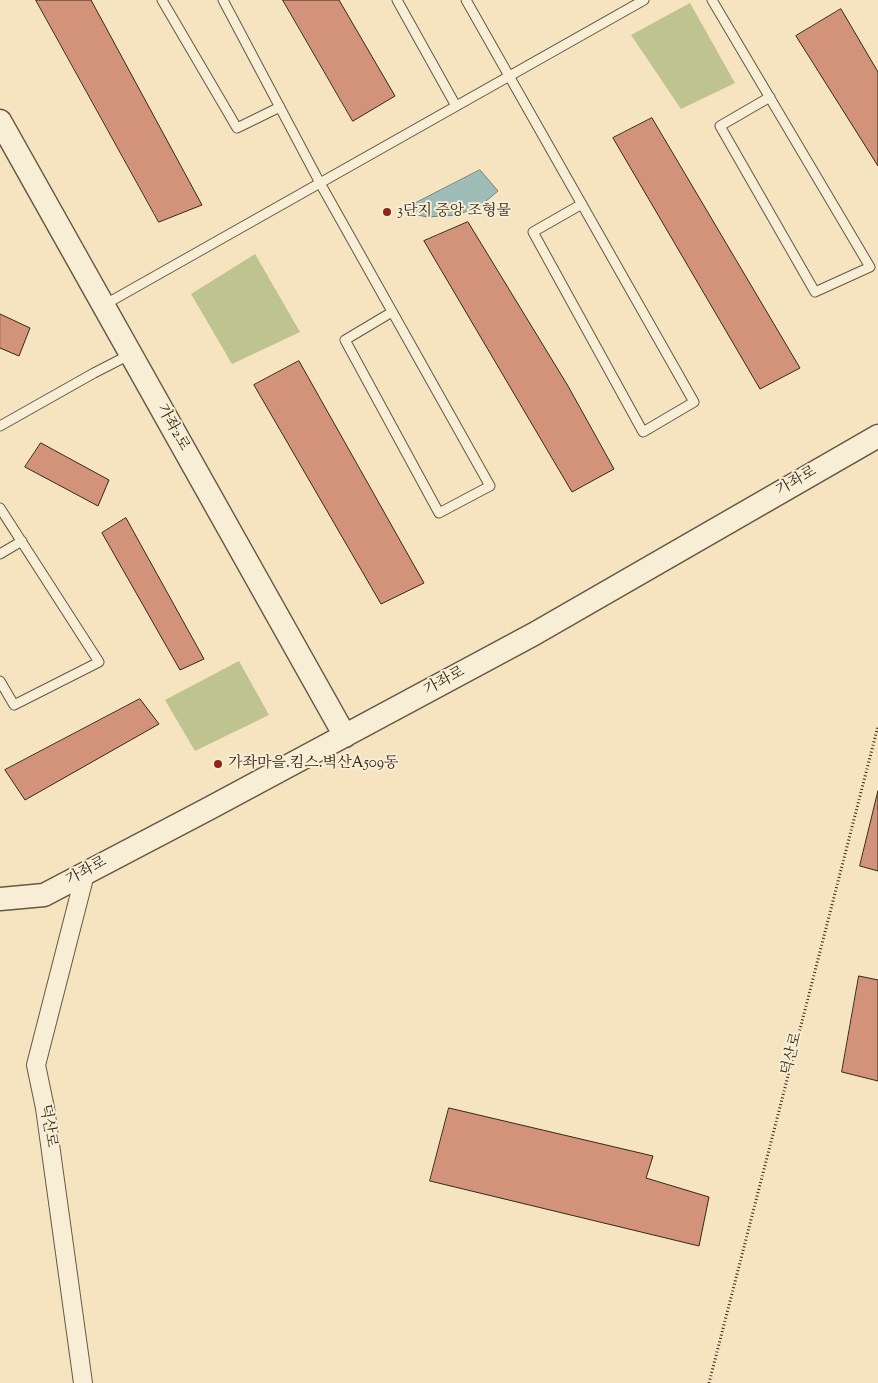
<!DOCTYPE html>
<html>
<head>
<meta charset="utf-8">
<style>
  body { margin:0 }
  canvas { display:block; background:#f5e4bf }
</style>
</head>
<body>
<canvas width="878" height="1383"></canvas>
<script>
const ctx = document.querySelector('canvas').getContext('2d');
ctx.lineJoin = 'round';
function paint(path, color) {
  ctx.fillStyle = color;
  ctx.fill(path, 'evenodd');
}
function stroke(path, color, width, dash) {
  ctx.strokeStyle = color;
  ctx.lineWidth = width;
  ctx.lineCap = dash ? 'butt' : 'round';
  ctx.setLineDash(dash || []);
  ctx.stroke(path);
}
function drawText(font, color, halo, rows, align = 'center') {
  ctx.font = font + ' "Sorts Mill Goudy","Noto Serif KR",serif';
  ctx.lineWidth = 4;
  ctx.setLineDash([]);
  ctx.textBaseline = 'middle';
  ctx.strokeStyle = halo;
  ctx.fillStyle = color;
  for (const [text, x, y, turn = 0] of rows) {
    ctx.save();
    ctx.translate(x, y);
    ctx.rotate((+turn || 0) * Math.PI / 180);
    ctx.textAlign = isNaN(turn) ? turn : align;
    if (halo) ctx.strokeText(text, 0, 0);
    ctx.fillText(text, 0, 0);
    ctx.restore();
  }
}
paint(new Path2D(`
  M690,3L735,83L681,109L631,35Z
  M255,254L300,332L232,364L191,294Z
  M239,661L269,715L195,751L165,700Z`), '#bfc390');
const water = new Path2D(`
  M480,170L498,191L480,206L457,215L427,217L400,211Z`);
paint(water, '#9ebdb8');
stroke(water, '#748279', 1);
const building = new Path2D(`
  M36,0H91L202,205L159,222Z
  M283,0H339L395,96L353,121Z
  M841,9L878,72V166L796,36Z
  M652,118L800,368L760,389L613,138Z
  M468,222L568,386L614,469L572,492L424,241Z
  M0,314L30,328L19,356L0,348Z
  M299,361L424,583L381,604L254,385Z
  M41,443L109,480L98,506L25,467Z
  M126,518L204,659L180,670L102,533Z
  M140,699L159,724L25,800L5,770Z
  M878,791V871L860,866Z
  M859,976L878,980V1081L842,1072Z
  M449,1108L653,1156L646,1178L709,1197L699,1246L430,1181Z`);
paint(building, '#d3927a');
stroke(building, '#35291b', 1);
const service = new Path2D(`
  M162,0L237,128L280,107
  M223,0L320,183L490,486L439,513L345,340L392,312
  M397,0L456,106
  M466,0L694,402L643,432L533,232L582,204
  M712,0L870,267L815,292L720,126L770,97
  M104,305L644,0
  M0,426L94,373L131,354
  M0,508L99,662L14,705L0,681
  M0,554L22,541`);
const minor = new Path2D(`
  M83,1383L45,1108L36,1065L85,874`);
const tertiary = new Path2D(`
  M0,121L345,736
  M0,899L44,895L208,809L534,634L878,436`);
stroke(service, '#655844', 11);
stroke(minor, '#655844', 20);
stroke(tertiary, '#655844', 25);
stroke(new Path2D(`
  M709,1383L878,726`), '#35291b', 3, [1, 2.5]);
stroke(service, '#f8edd5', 9);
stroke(minor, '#f8edd5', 18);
stroke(tertiary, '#f8edd5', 22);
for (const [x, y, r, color] of [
  [387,212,5,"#8f2418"],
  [218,764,5,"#8f2418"]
]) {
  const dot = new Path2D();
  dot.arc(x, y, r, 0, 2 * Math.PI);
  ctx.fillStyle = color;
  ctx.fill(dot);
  stroke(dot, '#f8edd5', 2);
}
drawText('15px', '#35291b', '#f8edd5', [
  ["3단지 중앙 조형물",397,212],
  ["가좌마을.킴스.벽산A509동",228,764]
], 'left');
drawText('15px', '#35291b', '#f8edd5', [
  ["가좌2로",172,428,61],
  ["가좌로",797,482,-30],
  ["가좌로",445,682,-28],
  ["가좌로",87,872,-28],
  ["덕산로",793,1054,-76],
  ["덕산로",47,1126,81]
]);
</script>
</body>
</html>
